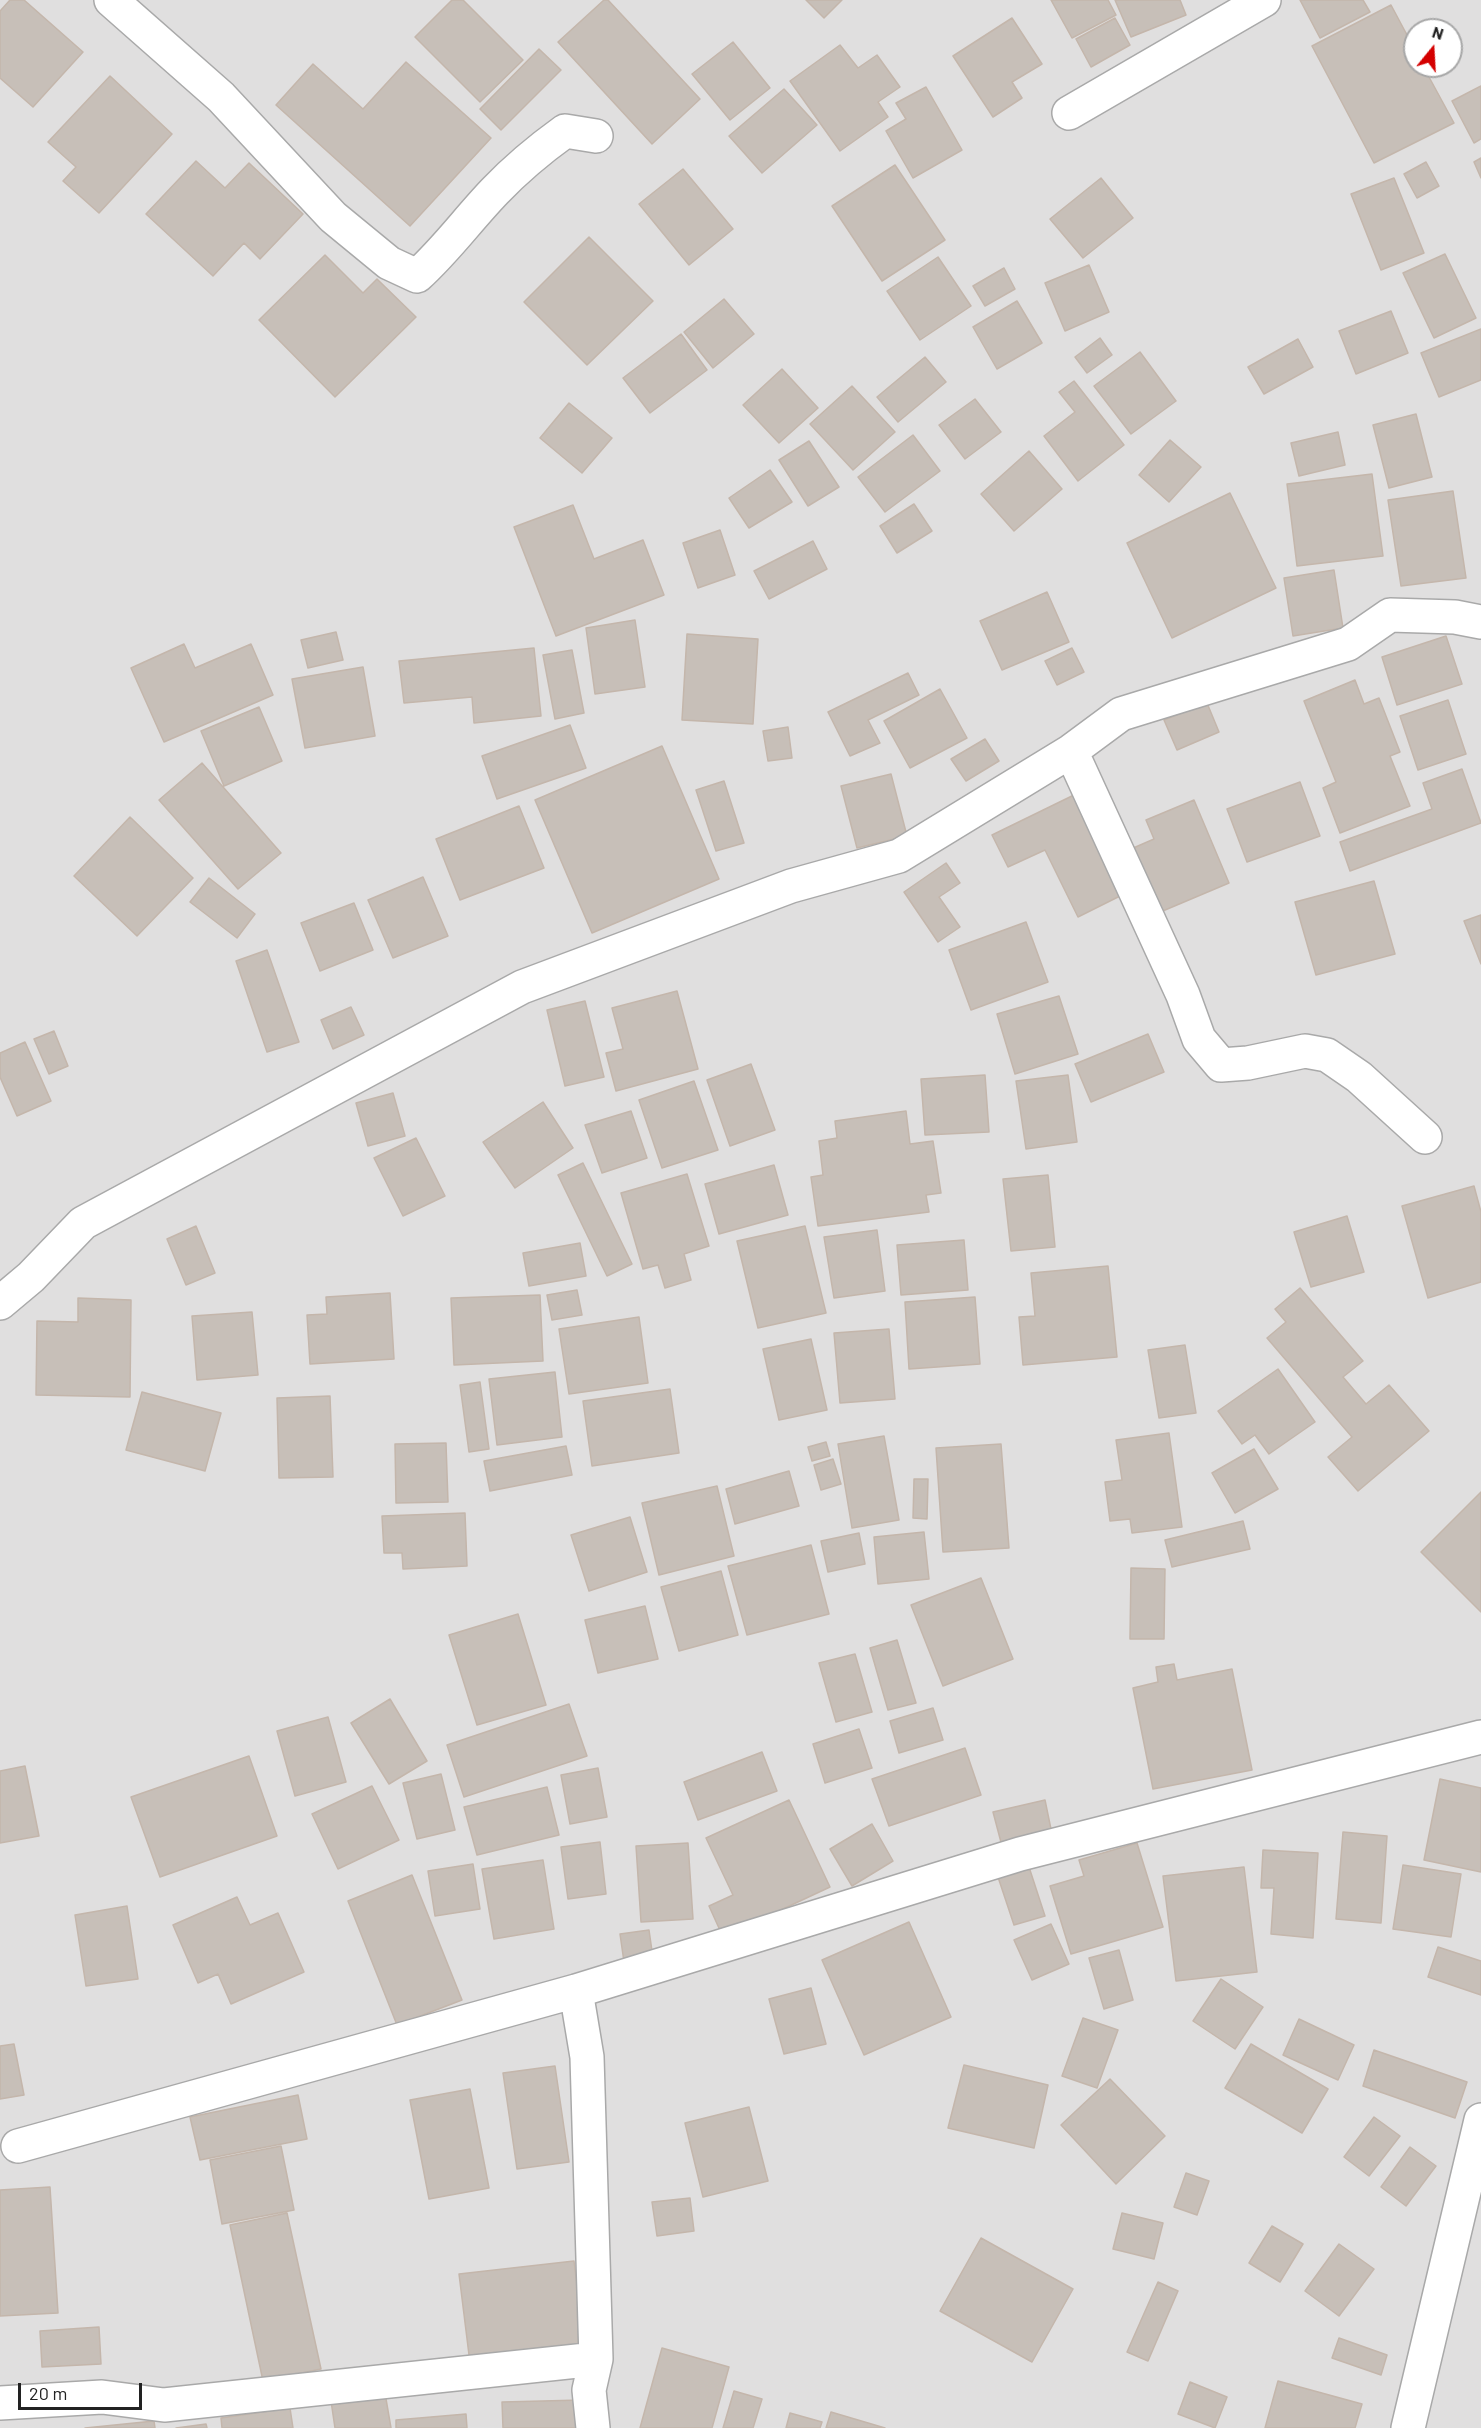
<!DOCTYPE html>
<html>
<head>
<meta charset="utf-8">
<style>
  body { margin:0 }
  #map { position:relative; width:1481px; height:2428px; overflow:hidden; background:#f2efe9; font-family:Barlow,sans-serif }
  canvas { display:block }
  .north { position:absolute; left:1403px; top:18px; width:60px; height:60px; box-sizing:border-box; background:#fff; border:2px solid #a7a7a7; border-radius:50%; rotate:18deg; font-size:16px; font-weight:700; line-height:24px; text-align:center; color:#222 }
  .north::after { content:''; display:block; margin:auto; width:21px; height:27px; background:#d40000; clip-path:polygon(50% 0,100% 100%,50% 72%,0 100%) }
  .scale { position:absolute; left:18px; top:2383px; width:124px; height:27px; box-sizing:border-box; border:3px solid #222; border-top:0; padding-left:8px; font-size:18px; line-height:21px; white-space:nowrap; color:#222; -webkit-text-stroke:4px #fff; paint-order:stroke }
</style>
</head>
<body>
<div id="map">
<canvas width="1481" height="2428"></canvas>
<div class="north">N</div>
<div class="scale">20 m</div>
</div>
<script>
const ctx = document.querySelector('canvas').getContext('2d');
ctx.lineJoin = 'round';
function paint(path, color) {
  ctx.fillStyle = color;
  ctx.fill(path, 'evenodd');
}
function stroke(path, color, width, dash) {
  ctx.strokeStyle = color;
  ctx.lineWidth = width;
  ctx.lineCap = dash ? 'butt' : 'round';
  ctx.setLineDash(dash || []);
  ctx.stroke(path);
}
paint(new Path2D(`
  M0,0H1481V2428H0ZM1415,30H1451V66H1415Z`), '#e0dfdf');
const building = new Path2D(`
  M10,0H24L83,52L33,107L0,78V11Z
  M452,0H463L523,60L480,102L415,37Z
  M604,0H608L700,99L652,144L558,42Z
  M806,0H842L824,18Z
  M1051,0H1108L1116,15L1072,38Z
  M1115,0H1180L1186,15L1131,37Z
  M1300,0H1363L1370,12L1320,38Z
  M1391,5L1415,50V66H1423L1454,123L1374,163L1312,46Z
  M1012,18L1042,64L1012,82L1022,98L993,117L953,56Z
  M1115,18L1130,45L1091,67L1076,39Z
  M733,42L770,88L730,120L692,74Z
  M840,45L858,68L877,55L900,87L878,102L888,117L840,151L790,81Z
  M539,49L561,70L501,130L480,109Z
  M406,62L491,138L410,226L276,105L313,64L363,109Z
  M110,76L172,134L99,213L63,181L76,167L48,142Z
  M1481,86V139L1474,143L1452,101Z
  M926,87L962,150L913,178L886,131L906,119L896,103Z
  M784,89L817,125L762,173L729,136Z
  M1481,158V178L1474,162Z
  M196,161L225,188L249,163L303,214L260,259L244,243L213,276L146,214Z
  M1426,162L1439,186L1417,198L1404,174Z
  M895,165L945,240L882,281L832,206Z
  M683,169L733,229L689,265L639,204Z
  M1101,178L1133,218L1083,258L1050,219Z
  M1394,178L1424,253L1381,270L1351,194Z
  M589,237L653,301L587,365L524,302Z
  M1445,254L1476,318L1434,338L1403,273Z
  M325,255L363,293L377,279L416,317L335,397L259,320Z
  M938,257L971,306L920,340L887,291Z
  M1089,265L1109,312L1065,331L1045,283Z
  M1004,268L1015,289L985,306L973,286Z
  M724,299L754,334L713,368L684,332Z
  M1017,301L1042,343L997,369L973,327Z
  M1391,311L1408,353L1356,374L1339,331Z
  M1481,329V380L1439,397L1421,353Z
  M681,334L707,370L650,413L623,378Z
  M1100,338L1112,355L1087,373L1075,357Z
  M1298,339L1313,367L1264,394L1248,367Z
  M1140,352L1176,401L1131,434L1094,386Z
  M925,357L946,382L898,422L877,397Z
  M782,369L818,408L779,443L743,405Z
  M1074,381L1124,445L1078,481L1044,436L1075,412L1059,392Z
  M852,386L895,432L853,470L810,424Z
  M975,399L1001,432L965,459L939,425Z
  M569,403L612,438L582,473L540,438Z
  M1416,414L1432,477L1389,488L1373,425Z
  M1338,432L1345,465L1299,476L1291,443Z
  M913,435L940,471L885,512L858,477Z
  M1170,440L1201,467L1169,502L1139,475Z
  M809,441L839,487L808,506L779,460Z
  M1029,451L1062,489L1014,531L981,494Z
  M770,470L792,502L749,528L729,498Z
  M1372,474L1383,556L1297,566L1287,484Z
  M1453,491L1466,578L1401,586L1388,500Z
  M1230,493L1276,588L1172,638L1127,543Z
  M914,504L932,531L897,553L880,526Z
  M573,505L594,559L643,540L664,595L556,636L514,527Z
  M720,530L735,575L698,588L683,543Z
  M813,541L827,569L769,599L754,571Z
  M1334,570L1343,628L1293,636L1284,578Z
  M1047,592L1069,642L1002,670L980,621Z
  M635,620L645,687L595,694L586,628Z
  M336,632L343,660L308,668L301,640Z
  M687,634L758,639L753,724L682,720Z
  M1446,636L1462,684L1397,705L1382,657Z
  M184,644L195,668L251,644L273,695L164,742L131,668Z
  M534,648L541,716L474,723L472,697L404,703L399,661Z
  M1072,648L1084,672L1057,685L1045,661Z
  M572,650L584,713L555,719L543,655Z
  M363,667L375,736L305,748L292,679Z
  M908,673L919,695L868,720L880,743L850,756L828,712Z
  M1355,680L1364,704L1379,698L1400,752L1390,756L1410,806L1340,833L1323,788L1336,782L1304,701Z
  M940,689L967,738L910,768L884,721Z
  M1448,700L1466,754L1418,770L1400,716Z
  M1207,703L1219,732L1177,750L1164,720Z
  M259,707L282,761L224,786L201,731Z
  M570,725L586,768L497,799L482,756Z
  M788,727L792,758L768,761L763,731Z
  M985,739L999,761L966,781L951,759Z
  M662,746L719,879L592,933L535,800Z
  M202,763L281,853L238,889L159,800Z
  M1462,769L1481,823L1350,871L1340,842L1432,809L1423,783Z
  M891,774L907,836L857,848L841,786Z
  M724,781L744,843L716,851L696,790Z
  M1300,782L1320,836L1247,862L1227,809Z
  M1076,794L1126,893L1078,917L1045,850L1008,867L992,835Z
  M1194,800L1229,883L1158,913L1131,849L1154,839L1146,820Z
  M519,806L544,868L460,900L436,839Z
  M130,817L193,878L137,936L74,876Z
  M946,863L960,883L939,897L960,927L938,942L904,892Z
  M423,877L448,936L393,958L368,900Z
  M209,878L255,914L237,938L190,902Z
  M1374,881L1395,954L1316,975L1295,902Z
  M354,903L373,950L320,971L301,923Z
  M1481,915V964L1464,921Z
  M1026,922L1048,982L971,1010L949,950Z
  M267,950L299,1042L267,1052L236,961Z
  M677,991L698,1069L616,1091L606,1053L623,1049L612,1008Z
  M1059,996L1078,1054L1015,1074L997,1014Z
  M585,1001L604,1077L565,1086L547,1010Z
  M351,1007L364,1035L333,1049L321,1020Z
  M54,1031L68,1066L49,1074L34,1039Z
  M1148,1034L1164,1072L1091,1102L1075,1064Z
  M25,1042L51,1101L17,1116L0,1077V1053Z
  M751,1064L775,1130L730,1146L707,1080Z
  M985,1075L989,1132L925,1135L921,1079Z
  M1068,1075L1077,1142L1026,1149L1016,1081Z
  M694,1081L718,1150L662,1168L639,1100Z
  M393,1093L405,1136L368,1146L356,1103Z
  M543,1102L573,1148L515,1188L483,1142Z
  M631,1111L647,1158L602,1173L585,1125Z
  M906,1111L910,1144L933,1141L941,1193L926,1195L929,1212L818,1226L811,1177L823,1175L819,1141L837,1138L835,1121Z
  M416,1138L445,1196L403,1216L374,1158Z
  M583,1163L632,1264L607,1276L558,1175Z
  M774,1165L788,1215L719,1234L705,1184Z
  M687,1174L709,1246L684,1254L691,1280L665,1288L658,1265L643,1269L621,1193Z
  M1048,1175L1055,1247L1011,1251L1003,1179Z
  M1474,1186L1481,1212V1282L1428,1298L1402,1206Z
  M1347,1216L1364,1272L1311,1287L1294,1232Z
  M196,1226L215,1273L186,1285L167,1239Z
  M805,1226L826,1313L758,1328L737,1241Z
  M877,1230L885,1291L834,1298L824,1237Z
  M964,1240L968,1290L901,1295L897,1245Z
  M580,1243L586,1276L529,1286L523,1253Z
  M1108,1266L1117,1357L1023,1365L1019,1317L1035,1316L1031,1273Z
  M1300,1288L1363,1361L1343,1377L1366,1404L1389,1385L1429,1431L1358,1491L1328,1457L1352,1437L1267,1338L1286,1322L1275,1309Z
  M577,1290L582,1315L552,1320L547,1295Z
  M390,1293L394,1359L310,1364L307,1315L327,1314L326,1297Z
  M540,1295L543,1361L454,1365L451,1298Z
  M975,1297L980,1364L909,1369L905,1302Z
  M78,1298L131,1300L130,1397L36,1395L37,1321L78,1322Z
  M252,1312L258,1375L197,1380L192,1316Z
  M639,1317L648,1383L569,1394L559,1329Z
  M889,1329L895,1399L840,1403L834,1333Z
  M811,1339L827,1410L779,1420L763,1349Z
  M1185,1345L1196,1413L1159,1418L1148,1350Z
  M1278,1369L1315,1422L1269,1454L1255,1435L1242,1444L1218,1411Z
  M555,1372L562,1437L497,1445L489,1379Z
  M480,1382L489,1449L469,1452L460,1385Z
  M670,1389L679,1453L592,1466L583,1401Z
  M142,1392L221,1413L205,1471L126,1450Z
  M330,1396L333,1477L279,1478L277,1398Z
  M1169,1433L1182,1527L1132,1533L1130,1519L1110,1521L1105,1482L1122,1480L1116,1440Z
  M884,1436L899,1520L852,1528L838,1444Z
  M826,1442L830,1456L812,1461L808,1447Z
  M446,1443L448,1502L396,1503L395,1444Z
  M1001,1444L1009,1548L943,1552L936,1448Z
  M566,1446L572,1475L490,1491L484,1461Z
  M1254,1449L1278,1489L1235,1513L1212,1473Z
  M833,1459L841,1484L821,1490L814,1465Z
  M789,1471L799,1506L735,1524L726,1489Z
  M914,1479H928L927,1519L913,1518Z
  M717,1486L734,1556L659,1575L642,1503Z
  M1481,1492V1612L1421,1552Z
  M465,1513L467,1566L403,1569L402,1553H384L382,1516Z
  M630,1517L647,1572L589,1591L571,1535Z
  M1243,1521L1250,1549L1172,1567L1165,1540Z
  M924,1532L929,1579L878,1584L874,1537Z
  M859,1533L865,1564L828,1572L821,1541Z
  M811,1545L829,1614L747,1635L728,1566Z
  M1131,1568L1165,1569L1164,1639H1130Z
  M721,1571L738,1635L679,1651L661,1587Z
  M981,1578L1013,1659L943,1686L911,1605Z
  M645,1606L658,1659L598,1673L585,1620Z
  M518,1614L546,1705L477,1725L449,1635Z
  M897,1640L916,1703L888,1710L870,1648Z
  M855,1654L872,1712L836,1722L819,1663Z
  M1174,1664L1177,1680L1232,1669L1252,1770L1153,1789L1133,1688L1158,1682L1156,1667Z
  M390,1699L427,1761L389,1784L351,1723Z
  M569,1704L587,1756L464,1797L447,1745Z
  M933,1708L943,1740L899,1753L890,1721Z
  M328,1717L346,1782L295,1796L277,1731Z
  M859,1729L872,1768L825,1783L813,1744Z
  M965,1748L981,1795L889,1826L872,1779Z
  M762,1752L777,1791L698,1820L684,1782Z
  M249,1756L277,1836L160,1877L131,1797Z
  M25,1766L39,1836L0,1843V1771Z
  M598,1768L607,1817L570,1824L561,1775Z
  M441,1774L455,1830L417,1839L403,1783Z
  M1440,1779L1481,1788V1872L1424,1860Z
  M372,1786L399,1840L338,1869L312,1814Z
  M547,1787L559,1835L477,1855L464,1807Z
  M789,1800L830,1887L723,1937L709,1906L733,1895L706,1838Z
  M1045,1800L1052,1834L1002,1846L993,1812Z
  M872,1824L893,1861L852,1886L830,1849Z
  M1343,1832L1387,1836L1381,1923L1336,1919Z
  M600,1842L606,1894L568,1899L561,1847Z
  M688,1843L693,1919L641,1922L636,1846Z
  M1137,1843L1163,1927L1071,1954L1050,1886L1084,1876L1079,1860Z
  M1263,1850L1318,1853L1313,1938L1271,1934L1274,1888H1261Z
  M543,1860L554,1929L494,1939L482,1869Z
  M473,1864L480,1909L435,1916L428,1871Z
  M1403,1865L1461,1874L1451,1937L1393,1929Z
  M1029,1867L1045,1916L1014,1925L998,1877Z
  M1244,1867L1257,1972L1176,1981L1163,1876Z
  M412,1875L462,2000L397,2025L348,1901Z
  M237,1897L250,1925L278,1913L304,1972L231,2004L218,1974L198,1983L173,1925Z
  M127,1906L138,1979L86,1986L75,1915Z
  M909,1922L951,2017L864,2055L822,1960Z
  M1051,1924L1069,1964L1032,1980L1014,1940Z
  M649,1930L653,1958L624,1962L620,1934Z
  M1438,1947L1481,1961V1995L1428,1977Z
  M1119,1950L1133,2000L1104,2009L1089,1958Z
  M1221,1979L1263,2007L1235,2049L1193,2021Z
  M811,1988L826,2044L784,2054L769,1999Z
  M1083,2018L1118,2030L1097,2088L1062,2076Z
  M1299,2019L1354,2045L1338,2080L1283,2055Z
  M14,2044L24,2095L0,2099V2046Z
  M1251,2044L1328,2089L1302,2133L1225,2088Z
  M1374,2050L1467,2082L1455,2118L1363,2086Z
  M964,2065L1048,2085L1034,2148L948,2128Z
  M555,2066L569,2162L517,2169L503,2073Z
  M1110,2079L1165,2136L1116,2184L1061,2125Z
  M470,2089L489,2188L429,2199L410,2100Z
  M298,2095L307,2139L200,2160L190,2117Z
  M749,2107L768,2181L703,2197L685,2123Z
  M1374,2117L1400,2136L1369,2176L1344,2157Z
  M281,2146L294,2210L222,2224L210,2160Z
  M1410,2147L1436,2166L1406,2206L1381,2187Z
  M1186,2173L1209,2181L1197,2215L1174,2207Z
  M50,2187L58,2313L0,2316V2190Z
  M690,2198L694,2231L657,2236L652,2202Z
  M287,2213L321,2369L263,2381L230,2225Z
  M1122,2213L1163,2223L1154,2259L1113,2249Z
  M1272,2226L1303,2244L1280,2282L1249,2263Z
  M981,2238L1073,2289L1032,2362L940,2311Z
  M1339,2244L1374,2269L1339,2316L1305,2291Z
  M574,2261L585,2349L470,2363L459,2274Z
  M1158,2282L1178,2291L1148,2361L1127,2352Z
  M99,2327L101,2364L42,2367L40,2331Z
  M1339,2338L1387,2355L1381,2375L1332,2358Z
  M662,2348L729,2367L712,2428H640Z
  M1278,2381L1362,2404L1355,2428H1265Z
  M1190,2382L1227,2397L1215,2428L1178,2414Z
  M734,2391L762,2399L753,2428H723Z
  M385,2393L391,2428H335L331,2401Z
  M582,2400L583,2428H503L502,2402Z
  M290,2408L293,2428H222L221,2418Z
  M831,2412L885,2428H826Z
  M790,2413L822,2422L820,2428H786Z
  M466,2414L467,2428H396V2420Z
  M154,2421L155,2428H85Z
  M206,2424L207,2428H176Z`);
paint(building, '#c7bfb8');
stroke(building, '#c4b6ab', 1.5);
const street = new Path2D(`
  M111,0L221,97L333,217L389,263L417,276C446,250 468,219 495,191C516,169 540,149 565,131L596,136
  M1069,113L1264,0
  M1071,751L1183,995L1199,1039L1221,1065L1248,1063L1305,1051L1327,1055L1359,1077L1425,1137
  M0,1303L31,1277L83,1223L522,987L791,886L899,856L1071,751L1121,714L1348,644L1390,615L1455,617L1481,622
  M576,1991L587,2057L596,2359L589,2390L593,2428
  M18,2146L576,1991L1020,1854L1481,1737
  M0,2403L102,2397L164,2405L596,2359
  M1408,2428L1481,2120`);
stroke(street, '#a9a9a9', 36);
stroke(street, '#fff', 33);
</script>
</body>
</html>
